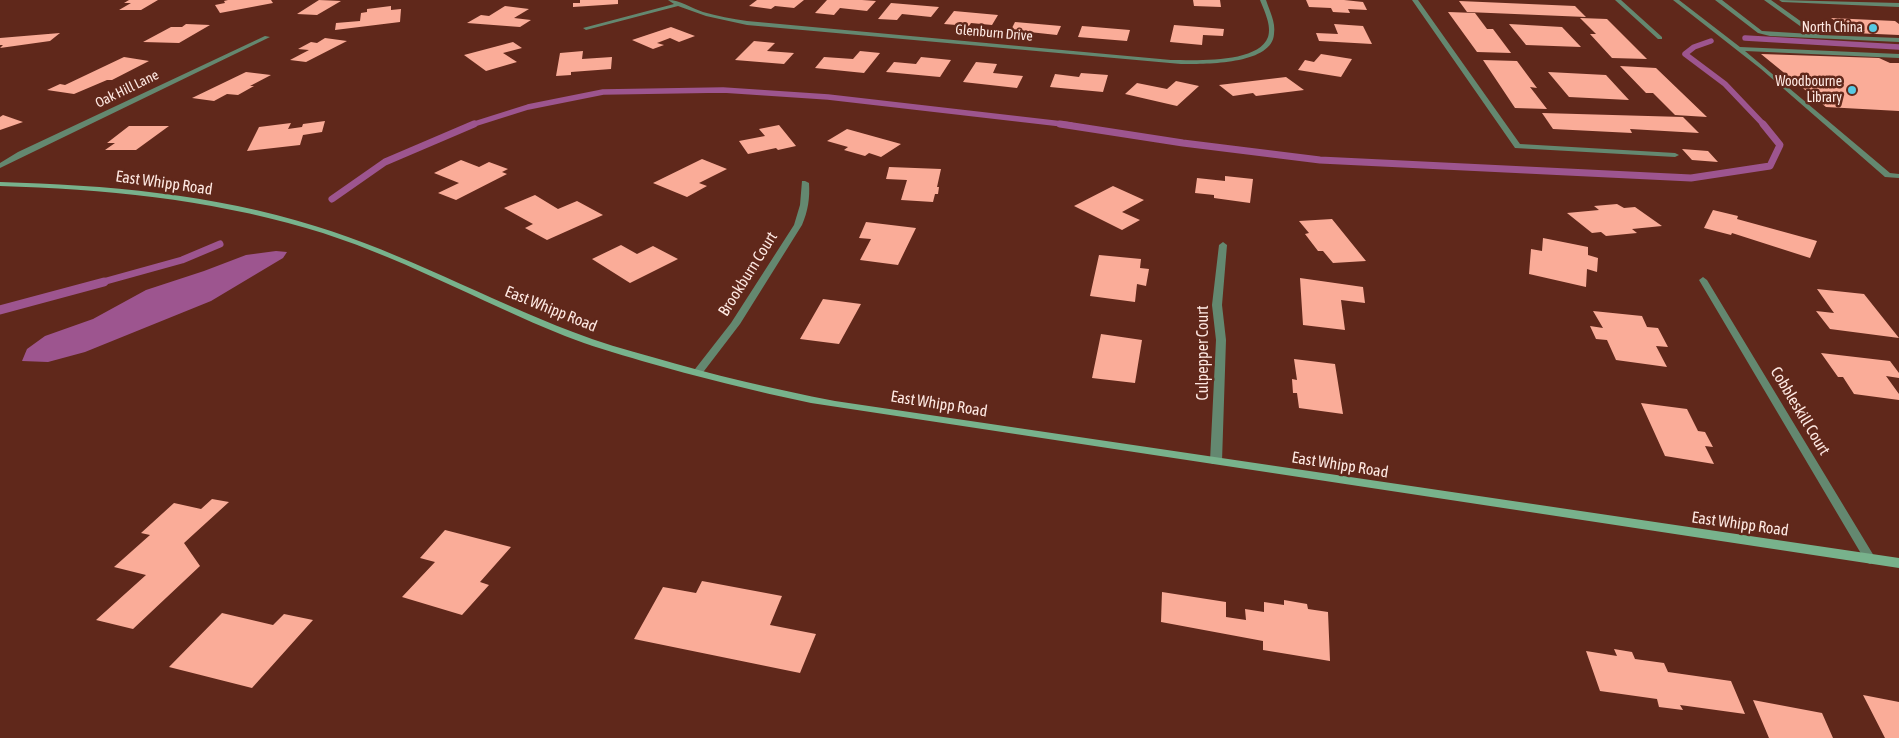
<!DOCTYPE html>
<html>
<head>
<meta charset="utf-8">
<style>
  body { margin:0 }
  canvas { display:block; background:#60281b }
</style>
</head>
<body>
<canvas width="1899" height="738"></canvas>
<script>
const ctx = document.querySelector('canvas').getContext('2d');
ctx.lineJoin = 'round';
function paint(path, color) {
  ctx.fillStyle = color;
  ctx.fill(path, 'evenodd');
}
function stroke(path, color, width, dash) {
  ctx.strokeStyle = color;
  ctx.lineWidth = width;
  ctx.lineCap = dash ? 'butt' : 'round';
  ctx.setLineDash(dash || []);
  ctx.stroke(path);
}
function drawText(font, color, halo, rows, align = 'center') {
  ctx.font = font + ' "Asap Condensed",sans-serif';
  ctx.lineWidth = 5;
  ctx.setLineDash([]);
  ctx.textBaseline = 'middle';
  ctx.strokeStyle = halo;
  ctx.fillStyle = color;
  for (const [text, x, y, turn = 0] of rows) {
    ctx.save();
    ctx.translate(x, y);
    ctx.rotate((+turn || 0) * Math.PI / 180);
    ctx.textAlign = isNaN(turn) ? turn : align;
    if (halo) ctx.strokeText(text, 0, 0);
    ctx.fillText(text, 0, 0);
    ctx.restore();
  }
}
paint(new Path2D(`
  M276,251L287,252L283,258L211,301L85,352L48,362L22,361L27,349L45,336L93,319L146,290L204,271L246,255Z`), '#9d558f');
stroke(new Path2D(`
  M1745,38L1899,47
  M1711,41L1694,47L1685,54L1725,84L1764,125
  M471,125L528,107L603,92L723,90L828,97L1071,125`), '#9d558f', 5.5);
stroke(new Path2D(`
  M1060,124L1183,143L1320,160L1691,178L1770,166L1780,145L1763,124
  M332,199L385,162L474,124
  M99,283L182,260L220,244`), '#9d558f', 7);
stroke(new Path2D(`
  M0,310L104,282`), '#9d558f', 9);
paint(new Path2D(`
  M129,0H158L141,10H119L131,3H124Z
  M271,0L273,3L220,13L215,5L225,3L224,1L228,0Z
  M319,0L341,1L317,15L297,14Z
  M580,0H618V4L573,7V3H580Z
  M757,0H804L794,8L775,6L771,9L749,6Z
  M827,0H862L876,1L867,11L840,8L834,15L815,13Z
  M1193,0H1220L1221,7L1194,6Z
  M1306,0H1344L1363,2L1367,10L1348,9L1350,13L1333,12L1331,8L1309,7Z
  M1459,1L1575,6L1586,17L1467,12Z
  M891,3L939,7L931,17L902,14L897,20L878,19Z
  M391,6V10L401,9L400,22L335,30L336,23L360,21L361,13L367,12V9Z
  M505,6L529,9L514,18L531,20L520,27L467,23L481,15L489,16Z
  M954,11L998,15L992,25L971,23L969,26L944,24Z
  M1448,12L1475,13L1487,29H1493L1511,53L1477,52Z
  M1580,18L1607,19L1647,59L1612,58L1590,34H1596Z
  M1831,18L1895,21L1899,24V35L1854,33Z
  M1015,22L1061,26L1057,35L1011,30Z
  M186,24L210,25L179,43L143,42L171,27H182Z
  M1334,24L1363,26L1372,44L1319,41L1316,33L1338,34Z
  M1509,24L1562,27L1581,47L1526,45Z
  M1174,25L1224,29L1223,36L1203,35L1202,45L1170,42Z
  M1082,26L1130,30L1127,41L1078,37Z
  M671,27L695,36L679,42L670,38L657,43L664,45L653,49L632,40Z
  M60,33L50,41L0,48L3,45H0V38Z
  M325,38L347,41L306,62L290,60L309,50L298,49L311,42L317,43Z
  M754,41L775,43L767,51L794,53L784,64L735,60Z
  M513,42L522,48L503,53L517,62L486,71L464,55Z
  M583,51L582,59L612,57L611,69L571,72V75L556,76L560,53Z
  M860,51L880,53L864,73L815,68L824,57L853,59Z
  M1321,54L1352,59L1341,77L1298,70L1305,60L1314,62Z
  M1761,54L1879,58L1890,63H1899V111L1826,107Z
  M124,57L149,61L112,80H107L74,94L47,90L60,84L65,85Z
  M921,57L951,60L940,77L886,72L894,62L916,64Z
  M1483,60L1517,61L1537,88L1530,87L1547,109L1515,108Z
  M976,62L997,64L993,73L1023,76L1017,88L963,82Z
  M1620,66L1656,68L1707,117L1675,115L1653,93H1646Z
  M246,72L271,75L250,86H254L238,95L227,94L214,101L192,98Z
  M1548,72L1606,75L1629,100L1569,97Z
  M1081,73L1108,75L1103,92L1050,87L1055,74L1079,77Z
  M1286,77L1304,90L1256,96L1253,93L1233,96L1219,85Z
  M1176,81L1199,86L1177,106L1125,94L1137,83L1167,89Z
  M1542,113L1683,117L1699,133L1630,129L1632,133L1553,129Z
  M3,115L23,122L0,130V117Z
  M325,121L322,132L303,135L300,145L247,151L259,127L291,123L288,129L302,127L303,124Z
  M779,125L796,146L778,150L776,148L748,154L739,141L765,136L759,129Z
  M129,126H169L136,150H105L115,143H107Z
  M847,129L901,144L881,157L869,153L865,156L844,150L848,147L827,141Z
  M1682,149L1708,151L1718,162L1692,160Z
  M702,159L727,169L699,183L707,186L687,197L653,183Z
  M461,160L479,167L489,162L508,169L502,172L507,174L456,200L438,193L459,183L434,173Z
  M889,167L941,169L937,187H939L938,194H935L933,202L901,200L907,180L886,179Z
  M1225,176L1253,179L1250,203L1214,198V195L1195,193L1197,178L1225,181Z
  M1113,186L1144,200L1122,212L1140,220L1122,230L1074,206Z
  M535,195L558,209L577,201L603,215L547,240L525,228L533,224L504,208Z
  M1617,204L1624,208L1635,207L1662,226L1632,229L1637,233L1606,236L1601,232L1592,233L1567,213L1599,210L1594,206Z
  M1713,210L1738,216L1737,219L1817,241L1810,258L1732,233L1731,235L1704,228Z
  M1332,219L1366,261L1333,263L1323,251H1318L1305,234L1309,233L1299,221Z
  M866,222L916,228L898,265L860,260L871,239L859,238Z
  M1543,238L1588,247V255L1598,258L1597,272L1587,269L1586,287L1529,274L1531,249L1542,251Z
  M621,245L637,254L653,246L678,259L630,283L592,259Z
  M1099,255L1141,259L1140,268L1149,269L1146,286L1137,284L1135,302L1090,296Z
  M1300,278L1363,287L1365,303L1341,300L1345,330L1303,325Z
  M1817,289L1864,294L1899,338L1830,329L1816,311L1834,313Z
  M823,299L861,304L839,344L800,339Z
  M1593,311L1642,316L1647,327L1658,328L1668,347L1656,346L1667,367L1616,360L1607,340L1596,339L1590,326L1603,328Z
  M1101,334L1142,340L1135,383L1092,378Z
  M1821,353L1890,361L1899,373V378L1886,376L1899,394V400L1854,394L1843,377H1838Z
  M1294,359L1335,364L1343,414L1299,408L1297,393H1293L1292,379L1297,380Z
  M1641,403L1687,409L1698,431L1705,432L1713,447L1705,446L1714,464L1665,456Z
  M212,499L229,502L184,543L200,566L133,629L96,620L146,575L114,567L150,535L141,533L174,503L201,509Z
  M445,530L511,547L480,582L489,585L462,615L402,597L435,562L420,558Z
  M702,581L782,596L770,625L816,634L800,673L634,639L663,587L696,593Z
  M1162,592L1226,602V617L1246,620L1245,609L1264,612V602L1284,605V600L1307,604L1308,609L1328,612L1330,661L1263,650V641L1161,622Z
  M222,613L273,625L284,614L313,620L252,688L169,667Z
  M1614,649L1632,652L1635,659L1664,663L1668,672L1731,681L1745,714L1680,705L1683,710L1659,707L1657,699L1600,691L1586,651L1617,656Z
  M1863,695L1899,702V738H1885Z
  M1753,700L1822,713L1833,738H1769Z`), '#faac98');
paint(new Path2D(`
  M1412,0H1418L1520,144L1675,153L1679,155L1675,157L1515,148Z
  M1615,0H1621L1662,37V39H1658Z
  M1673,0H1679L1740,47L1899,54V58L1745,51L1890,173L1899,174V178L1885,177L1761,69Z
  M1715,0H1722L1762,31L1811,34L1764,0H1771L1820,35L1899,38V42L1770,36L1758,33Z`), '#648870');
paint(new Path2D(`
  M668,0C680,0 691,8 703,12C717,16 732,19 747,21L1171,60C1194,60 1258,64 1268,37C1272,26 1264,10 1260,0H1266C1269,10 1276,22 1274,34C1272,65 1204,64 1181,64L747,25L706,16L678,6L586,30L583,28L674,4Z
  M1779,0L1899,3V7L1782,2Z
  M265,36L270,37L0,168V163L18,152Z
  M802,181H805L809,183C810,198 808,211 802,225L740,324L701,375H693L692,373L731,323L794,225L800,205Z
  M1223,242L1227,245L1222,305L1226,340L1222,461L1220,464H1212L1210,461L1216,340L1212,305L1219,245Z
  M1703,277L1707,280L1874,556L1876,559L1874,562L1870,564L1866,562L1699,280Z`), '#648870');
paint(new Path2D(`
  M0,182C106,185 213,194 315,226C404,253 486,299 573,332C599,342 626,350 652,357C713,375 773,389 835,401L1899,558V568L811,403C754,391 698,377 642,361C616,353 590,346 565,336C478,301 396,254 306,228C206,199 104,189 0,186Z`), '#78b28c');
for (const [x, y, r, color] of [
  [1873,28,5,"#57c9e2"],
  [1852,90,5,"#57c9e2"]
]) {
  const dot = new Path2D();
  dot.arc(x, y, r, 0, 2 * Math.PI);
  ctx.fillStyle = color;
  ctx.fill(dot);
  stroke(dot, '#60281b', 2);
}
drawText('14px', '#fee8e2', '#60281b', [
  ["North China",1863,28],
  ["Woodbourne",1842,82],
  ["Library",1842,98]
], 'right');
drawText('14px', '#fee8e2', '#60281b', [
  ["Glenburn Drive",994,33,5],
  ["Oak Hill Lane",127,89,-26]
]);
drawText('16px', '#fee8e2', '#60281b', [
  ["East Whipp Road",164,183,8],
  ["Brookburn Court",748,274,-58],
  ["East Whipp Road",551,309,22],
  ["Culpepper Court",1203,353,-90],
  ["East Whipp Road",939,404,9],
  ["Cobbleskill Court",1800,411,59],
  ["East Whipp Road",1340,465,9],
  ["East Whipp Road",1740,524,8]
]);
</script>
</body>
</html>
